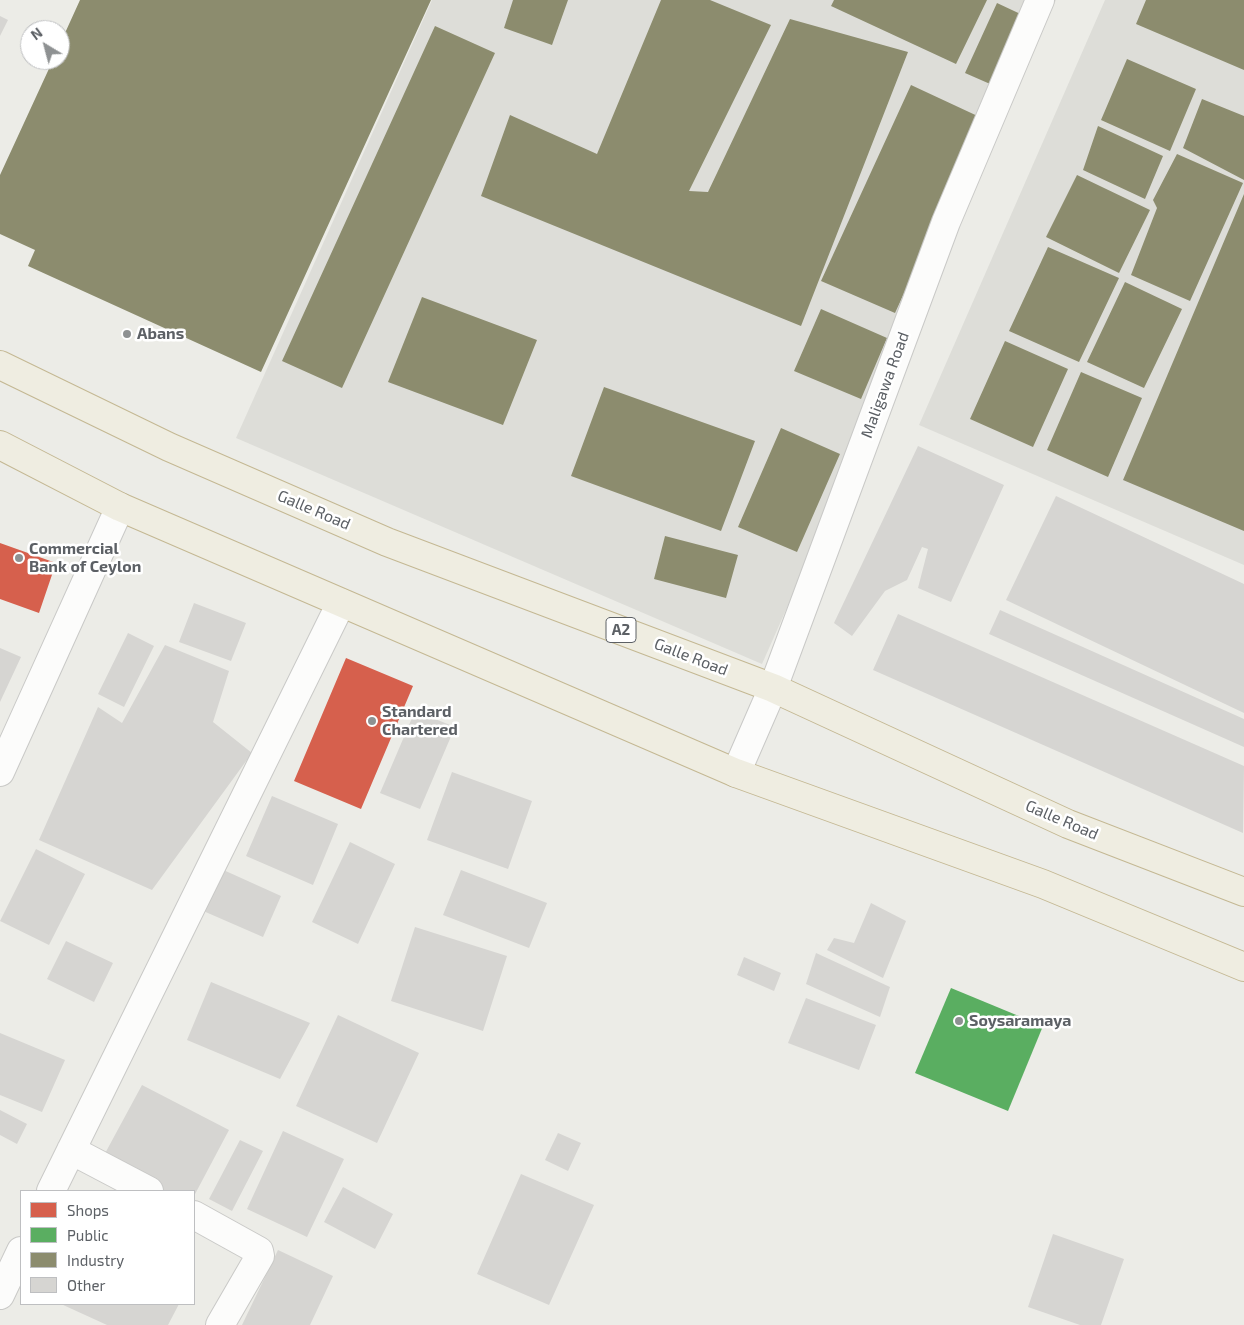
<!DOCTYPE html>
<html>
<head>
<meta charset="utf-8">
<style>
  body { margin:0 }
  #map { position:relative; width:1244px; height:1325px; overflow:hidden; background:#ecece7; font-family:"Exo 2",sans-serif }
  canvas { display:block }
  .legend { position:absolute; left:20px; top:1190px; width:175px; height:115px; box-sizing:border-box; background:#fff; border:1px solid #bebfc1; margin:0; padding:6px 9px; list-style:none; font-size:15px; color:#5c6065 }
  .legend li { display:flex; align-items:center; gap:10px; height:25px }
  .legend b { width:25px; border:1px solid #bebfc1 }
  .north { position:absolute; left:20px; top:20px; width:50px; height:50px; box-sizing:border-box; background:#fff; border:1px solid #bebfc1; border-radius:50%; rotate:323deg; font-size:14px; font-weight:700; line-height:20px; text-align:center; color:#5c6065 }
  .north::after { content:''; display:block; margin:auto; width:18px; height:22px; background:#8e9192; clip-path:polygon(50% 0,100% 100%,50% 72%,0 100%) }
</style>
</head>
<body>
<div id="map">
<canvas width="1244" height="1325"></canvas>
<ul class="legend">
<li><b style="height:14px;background:#d6604d"></b>Shops</li>
<li><b style="height:14px;background:#5aae61"></b>Public</li>
<li><b style="height:14px;background:#8c8c6e"></b>Industry</li>
<li><b style="height:14px;background:#d6d5d2"></b>Other</li>
</ul>
<div class="north">N</div>
</div>
<script>
const ctx = document.querySelector('canvas').getContext('2d');
ctx.lineJoin = 'round';
function paint(path, color) {
  ctx.fillStyle = color;
  ctx.fill(path, 'evenodd');
}
function stroke(path, color, width, dash) {
  ctx.strokeStyle = color;
  ctx.lineWidth = width;
  ctx.lineCap = dash ? 'butt' : 'round';
  ctx.setLineDash(dash || []);
  ctx.stroke(path);
}
function drawText(font, color, halo, rows, align = 'center') {
  ctx.font = font + ' "Exo 2",sans-serif';
  ctx.lineWidth = 5;
  ctx.setLineDash([]);
  ctx.textBaseline = 'middle';
  ctx.strokeStyle = halo;
  ctx.fillStyle = color;
  for (const [text, x, y, turn = 0] of rows) {
    ctx.save();
    ctx.translate(x, y);
    ctx.rotate((+turn || 0) * Math.PI / 180);
    ctx.textAlign = isNaN(turn) ? turn : align;
    if (halo) ctx.strokeText(text, 0, 0);
    ctx.fillText(text, 0, 0);
    ctx.restore();
  }
}
paint(new Path2D(`
  M432,0H1056L762,664L236,438Z
  M1105,0H1244V565L919,425Z`), '#ddddd8');
paint(new Path2D(`
  M0,543L56,563L39,613L0,599Z
  M346,658L413,686L361,809L294,781Z`), '#d6604d');
paint(new Path2D(`
  M951,988L1043,1026L1008,1111L915,1073Z`), '#5aae61');
paint(new Path2D(`
  M80,0H431L261,372L28,266L35,250L0,234V175L53,60H60V44Z
  M513,0H568L552,45L504,28Z
  M661,0H710L771,25L689,191L708,192L790,19L908,52L801,326L481,196L510,115L597,154Z
  M834,0H987L956,64L831,6Z
  M1146,0H1244V70L1136,24Z
  M997,3L1029,18L997,87L965,73Z
  M435,26L495,53L342,388L282,361Z
  M1127,59L1196,89L1170,151L1101,120Z
  M911,85L984,119L895,313L821,281Z
  M1202,99L1244,116V180L1183,148Z
  M1098,126L1163,156L1145,199L1083,170Z
  M1177,154L1243,183L1190,301L1131,275L1157,208L1153,200Z
  M1077,175L1150,210L1119,273L1046,237Z
  M1244,194V531L1123,480Z
  M1048,247L1119,278L1079,362L1009,331Z
  M1125,282L1182,309L1144,388L1087,362Z
  M422,297L537,340L503,425L388,382Z
  M821,309L887,338L861,399L794,371Z
  M1005,341L1068,369L1033,447L970,419Z
  M1081,372L1142,398L1108,477L1047,450Z
  M604,387L755,441L721,531L571,476Z
  M781,428L840,454L797,552L738,527Z
  M665,536L738,555L726,598L654,579Z`), '#8c8c6e');
paint(new Path2D(`
  M0,16L8,20L0,36Z
  M918,446L1004,485L951,602L918,588L928,549L922,547L907,580L885,591L852,636L834,623Z
  M1056,496L1244,584V713L1006,600Z
  M194,603L246,623L231,661L179,642Z
  M1000,610L1244,719V747L989,634Z
  M898,614L1244,766L1243,833L873,670Z
  M128,633L154,646L124,707L98,694Z
  M165,645L229,671L213,722L252,753L152,890L39,840L98,707L122,723Z
  M0,648L21,657L0,702Z
  M415,711L455,727L420,809L380,793Z
  M452,772L532,801L508,869L427,840Z
  M272,796L338,824L313,885L246,856Z
  M350,842L395,864L358,944L312,922Z
  M36,849L85,874L49,945L0,921Z
  M219,868L281,896L263,937L201,910Z
  M461,870L547,903L529,948L443,915Z
  M871,903L906,921L883,978L827,950L834,938L854,943Z
  M415,927L507,956L483,1031L391,1001Z
  M66,941L113,963L94,1002L47,979Z
  M816,953L890,987L880,1017L806,984Z
  M744,957L781,973L774,991L737,975Z
  M211,982L310,1023L280,1079L187,1040Z
  M806,998L876,1025L859,1070L788,1043Z
  M338,1015L419,1053L377,1143L296,1106Z
  M0,1033L65,1060L42,1112L0,1095Z
  M142,1085L229,1130L194,1196V1191H163L102,1159Z
  M0,1110L27,1124L17,1144L0,1135Z
  M283,1131L344,1159L307,1237L247,1209Z
  M558,1133L581,1143L568,1171L545,1160Z
  M240,1140L263,1151L232,1211L209,1199Z
  M521,1174L594,1205L549,1305L477,1274Z
  M343,1187L393,1214L375,1249L324,1222Z
  M1053,1234L1124,1259L1101,1325H1080L1028,1307Z
  M278,1250L333,1276L310,1325H242Z
  M61,1304H179L168,1325H107Z`), '#d6d5d2');
const minor = new Path2D(`
  M0,772L120,507
  M736,773L773,688L946,222L1040,0
  M71,1150L149,1191
  M51,1191L341,603
  M194,1215L259,1251L260,1256L220,1325
  M0,1295L21,1251`);
const highway = new Path2D(`
  M0,365L169,447L387,542L773,688L1068,824L1244,892
  M0,445L120,507L736,773L1043,884L1244,967`);
stroke(minor, '#c9c9c7', 30);
stroke(highway, '#c4b893', 30);
stroke(minor, '#fcfcfb', 28);
stroke(highway, '#efede1', 28);
for (const [x, y, r, color] of [
  [127,334,5,"#8e9192"],
  [19,558,5,"#8e9192"],
  [372,721,5,"#8e9192"],
  [959,1021,5,"#8e9192"]
]) {
  const dot = new Path2D();
  dot.arc(x, y, r, 0, 2 * Math.PI);
  ctx.fillStyle = color;
  ctx.fill(dot);
  stroke(dot, '#fff', 2);
}
for (const [x, y, w] of [
  [621,630,30]
]) {
  const box = new Path2D();
  box.roundRect(x - w / 2, y - 12.5, w, 25, 4);
  ctx.fillStyle = '#fff';
  ctx.fill(box);
  stroke(box, '#5c6065', 1);
}
drawText('bold 15px', '#5c6065', null, [
  ["A2",621,630]
]);
drawText('bold 16px', '#5c6065', '#fff', [
  ["Abans",137,334],
  ["Commercial",29,549],
  ["Bank of Ceylon",29,567],
  ["Standard",382,712],
  ["Chartered",382,730],
  ["Soysaramaya",969,1021]
], 'left');
drawText('16px', '#5c6065', '#fff', [
  ["Maligawa Road",885,385,-70],
  ["Galle Road",314,510,23],
  ["Galle Road",691,657,21],
  ["Galle Road",1062,820,23]
]);
</script>
</body>
</html>
